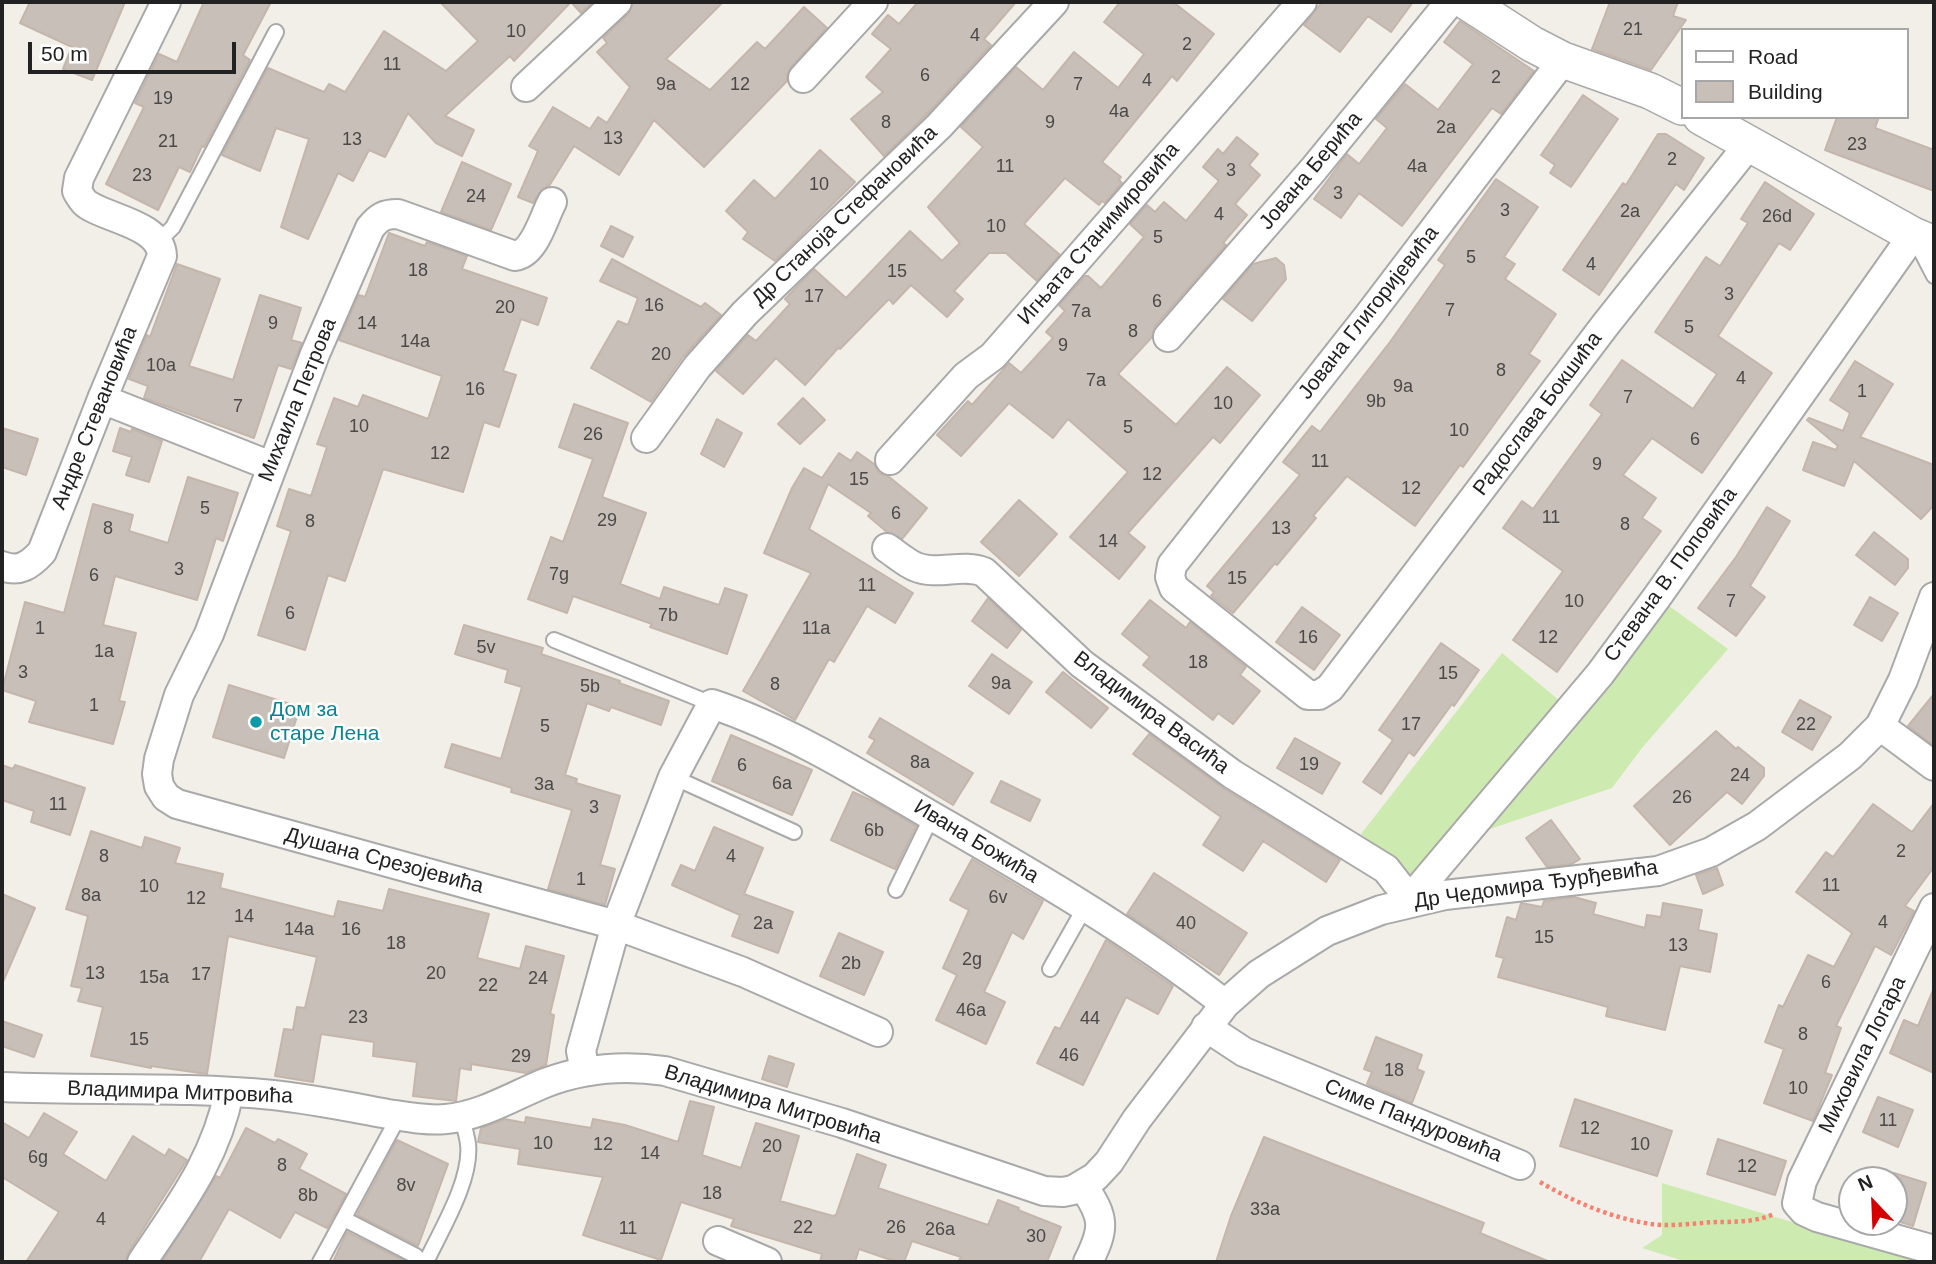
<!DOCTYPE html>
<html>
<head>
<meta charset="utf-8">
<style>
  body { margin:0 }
  #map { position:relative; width:1936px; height:1264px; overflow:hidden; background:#f2efe9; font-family:Helvetica,sans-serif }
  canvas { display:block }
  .frame { position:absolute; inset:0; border:4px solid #222; pointer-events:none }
  .legend { position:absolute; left:1681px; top:28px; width:228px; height:91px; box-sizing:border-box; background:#fff; border:2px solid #a7a7a7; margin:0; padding:9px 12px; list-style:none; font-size:21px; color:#222 }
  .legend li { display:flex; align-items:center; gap:14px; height:35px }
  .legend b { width:35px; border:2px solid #a7a7a7 }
  .north { position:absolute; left:1838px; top:1166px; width:70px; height:70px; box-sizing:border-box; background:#fff; border:2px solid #a7a7a7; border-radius:50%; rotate:337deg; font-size:19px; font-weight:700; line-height:28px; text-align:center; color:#222 }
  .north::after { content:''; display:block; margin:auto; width:24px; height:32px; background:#d40000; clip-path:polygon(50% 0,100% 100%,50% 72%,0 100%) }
  .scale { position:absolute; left:28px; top:42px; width:208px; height:32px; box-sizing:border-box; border:4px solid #222; border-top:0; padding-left:9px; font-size:21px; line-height:24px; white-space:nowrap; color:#222; -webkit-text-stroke:5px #fff; paint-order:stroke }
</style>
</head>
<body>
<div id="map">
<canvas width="1936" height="1264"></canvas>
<div class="frame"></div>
<ul class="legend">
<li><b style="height:9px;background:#fff"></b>Road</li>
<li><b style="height:19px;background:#c7bfb8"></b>Building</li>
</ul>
<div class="north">N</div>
<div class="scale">50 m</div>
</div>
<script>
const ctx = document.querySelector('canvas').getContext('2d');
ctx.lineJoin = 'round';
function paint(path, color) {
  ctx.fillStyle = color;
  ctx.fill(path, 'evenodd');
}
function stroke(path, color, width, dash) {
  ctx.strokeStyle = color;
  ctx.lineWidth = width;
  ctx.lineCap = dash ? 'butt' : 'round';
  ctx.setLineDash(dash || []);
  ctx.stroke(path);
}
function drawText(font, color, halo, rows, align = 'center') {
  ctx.font = font + ' Helvetica,sans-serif';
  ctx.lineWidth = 5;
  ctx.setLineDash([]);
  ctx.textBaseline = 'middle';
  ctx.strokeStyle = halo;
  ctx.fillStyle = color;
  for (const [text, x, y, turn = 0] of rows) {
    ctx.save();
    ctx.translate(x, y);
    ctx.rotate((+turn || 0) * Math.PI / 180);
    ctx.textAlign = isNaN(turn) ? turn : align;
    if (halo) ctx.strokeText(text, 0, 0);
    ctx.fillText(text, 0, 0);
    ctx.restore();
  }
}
paint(new Path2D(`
  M1657,597L1728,649L1642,748L1612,788L1490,829L1411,876L1361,834L1502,653L1571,710Z
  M1662,1183L1925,1262H1687L1642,1248L1662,1235Z`), '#cdebb0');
const building = new Path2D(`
  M30,2H125L92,80L63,69L72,47L20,23Z
  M204,2H271L243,55L250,60L204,147L202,146L190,172L179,167L158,210L106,184L144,107L135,103L159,54L177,62Z
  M440,2H593L581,13L571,2L514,61L510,56L445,116L474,130L462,156L436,143L408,113L385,157L369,150L353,181L338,173L308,239L281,227L309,139L276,128L260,171L222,155L268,68L324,92L329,84L345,92L384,31L446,71L478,41Z
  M633,2H723L666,59L710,90L757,42L765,49L804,7L827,28L791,67L787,74V81L704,167L654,120L619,175L574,146L549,186L542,189L533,203L518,197L538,151L529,146L553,107L590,129L598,117L607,123L630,87L597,52L607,43L603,38L628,14Z
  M918,2H1016L984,39L991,45L927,114L884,156L851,119L883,92L866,77L891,49L872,34L888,15L899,24Z
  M1120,2H1173L1214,34L1177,81L1172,76L1102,162L1121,177L1119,180L1122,183L1105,203L1102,201L1099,205L1065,178L1024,224L1060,255L1037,281L1006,253H989L954,291L963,299L947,317L911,285L893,304L889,299L840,349L839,347L805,385L776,358L743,394L716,371L748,335L756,341L790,304L785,299L814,269L846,298L910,231L942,261L960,243L928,207L983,147L961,127L1016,67L1043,90L1074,52L1118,88L1144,54L1104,22Z
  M1322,2H1413L1391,32L1368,16L1340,52L1304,25Z
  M1610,2H1678L1673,16L1686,20L1651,70L1592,49Z
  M1460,21L1534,71L1501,114L1492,108L1402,226L1359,193L1341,218L1314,199L1347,154L1359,164L1387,128L1376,119L1405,84L1438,110L1473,64L1444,42Z
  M1583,95L1618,119L1571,187L1550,173L1555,165L1541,155Z
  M1837,117H1879L1875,128L1934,150V191L1825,150Z
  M1658,134H1666L1704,158L1684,190L1676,184L1599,295L1563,270L1623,183L1626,185Z
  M1237,137L1258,154L1249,165L1260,175L1235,204L1247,215L1223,243L1226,245L1155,326L1152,337L1118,374L1176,425L1227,367L1260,395L1220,443L1213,437L1128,533L1145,547L1119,579L1070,537L1128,472L1068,419L1053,438L1009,403L961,456L937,435L968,401L972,405L1009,363L1021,373L1053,338L1046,332L1065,311L1059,305L1085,276H1088L1101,288L1144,237L1130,224L1147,205L1155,212L1164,202L1186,221L1219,181L1203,167L1218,149L1223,154Z
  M820,150L855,182L775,261L743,239L748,232L726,211L754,180L775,199Z
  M462,162L511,184L491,230L441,212Z
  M1496,179L1538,207L1504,257L1515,264L1505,279L1556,314L1529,354L1540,361L1463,467L1460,465L1415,526L1347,476L1313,516L1316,518L1277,565L1275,563L1233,613L1211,596L1214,592L1207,586L1300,475L1283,462L1312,426L1320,432L1390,342L1445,265L1438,260Z
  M1765,182L1814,214L1790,250L1779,243L1718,336L1772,373L1702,473L1652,438L1623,475L1656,498L1642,518L1661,531L1557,672L1513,640L1563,571L1503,528L1522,501L1533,509L1602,414L1590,405L1622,360L1693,409L1717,374L1655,332L1706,257L1720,266L1748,223L1741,219Z
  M611,226L633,237L623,257L601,246Z
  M389,233L425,246L427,242L467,256L462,269L547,298L538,325L521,319L503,371L516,375L499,427L484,422L463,492L383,469L345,581L328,575L305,650L258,635L291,531L277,526L289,489L311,496L327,447L317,444L334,398L358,407L363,395L428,419L442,376L339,340L359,295L365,297Z
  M1276,258L1284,265L1286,279L1252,321L1223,299L1253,264Z
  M612,259L701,307L705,303L721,315L683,357L651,402L591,368L618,321L628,325L638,298L600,281Z
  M177,264L220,279L189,366L233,380L260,295L301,308L291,340L302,343L291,369L278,365L254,438L144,398L148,386L129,379L147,335L150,337Z
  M1855,361L1893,384L1860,437L1934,465V505L1921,519L1854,461L1844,486L1803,470L1813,442L1836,450L1838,446L1807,420L1809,418L1843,431L1850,413L1830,400Z
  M803,398L825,420L800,444L778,424Z
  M574,404L628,423L602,497L646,513L620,584L660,599L664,587L719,605L725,588L747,595L727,654L650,627L652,624L573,596L567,613L528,599L551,537L563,542L593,459L559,447Z
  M717,419L742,433L724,467L701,454Z
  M2,428L38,439L26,475L2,467Z
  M120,428L131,432L132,429L162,441L149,482L126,475L132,457L113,451Z
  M857,452L874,464L879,473L888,476L927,508L902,539L887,532L868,516L871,513L828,484L809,529L913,593L895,623L867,606L834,662L829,659L795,720L743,691L811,573L764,553L792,488L804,468L822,478L839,453L851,461Z
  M188,477L238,493L223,541L216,538L197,600L115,576L103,625L136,633L119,701L125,702L113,744L29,722L36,701L2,690L25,602L64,613L93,504L133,515L129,531L168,543Z
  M1019,500L1057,534L1019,576L981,542Z
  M1767,507L1790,521L1750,586L1765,597L1736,636L1698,608L1736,557Z
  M1874,532L1908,559V568L1895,585L1856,555Z
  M1870,597L1898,613L1882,641L1854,625Z
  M988,598L1021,630L1007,648L972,621Z
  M1150,600L1186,628L1190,622L1246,667L1240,675L1260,691L1233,724L1218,713L1213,720L1143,665L1150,657L1122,634Z
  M1302,607L1340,635L1314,670L1276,642Z
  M464,625L543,648L541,654L620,681L619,683L669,701L661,725L611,707L609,711L587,703L565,775L577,779L576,783L620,796L600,865L615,869L605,905L548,889L572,810L511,792L512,788L445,767L452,744L501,759L522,687L505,682L508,670L455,654Z
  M1441,643L1479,670L1454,706L1452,704L1414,756L1409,752L1381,794L1363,782L1393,740L1379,730Z
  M992,654L1032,682L1009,714L969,686Z
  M1063,672L1108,708L1091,728L1046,692Z
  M229,685L300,707L284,758L213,737Z
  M1934,694V746L1908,726Z
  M1800,700L1831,717L1812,750L1782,732Z
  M880,718L973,773L953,805L867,753L875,740L869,737Z
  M1716,731L1736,749L1738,747L1764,768V776L1742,804L1727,792L1670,845L1634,806Z
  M1149,734L1223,788L1340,860L1326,882L1263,841L1243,871L1203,845L1221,817L1133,754Z
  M731,735L812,770L792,815L712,781Z
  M1295,738L1340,763L1322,794L1277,768Z
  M2,765L13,769L15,765L85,788L70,835L31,822L34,811L2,800Z
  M1001,781L1040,800L1030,821L991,802Z
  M853,792L879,804L916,826L895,869L831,840Z
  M1934,803V867L1905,906L1914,911L1891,955L1875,946L1836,1026L1841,1028L1825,1073L1832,1075L1813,1121L1764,1103L1784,1049L1765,1042L1779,1005L1783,1007L1808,955L1834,967L1852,933L1796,892L1826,852L1833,857L1873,804L1912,832Z
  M1551,820L1580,859L1572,864L1547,867L1526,838Z
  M714,827L763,848L744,894L793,912L778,953L732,936L740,915L672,885L681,865L695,871Z
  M91,831L142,848L145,837L180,848L175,863L223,874L220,888L334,917L338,901L383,911L389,889L489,914L477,958L520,969L526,946L564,956L550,1014L554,1015L546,1065L526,1073L471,1064V1070L460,1068L456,1101L413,1096L417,1062L373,1056L374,1042L321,1034L313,1082L275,1076L284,1029L293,1030L297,1007L305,1008L317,957L228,936L207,1074L151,1066V1068L91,1056L103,1007L78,1001L82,988L71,986L88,916L66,909Z
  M972,859L1043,901L1023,939L1012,932L984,992L1005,1002L986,1044L936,1020L957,975L943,968L969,910L950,900Z
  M1717,868L1723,885L1703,894L1696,875Z
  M1154,873L1247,933L1219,975L1127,914Z
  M2,894L35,908L2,984Z
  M1574,897L1596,903L1593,914L1645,928L1647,915L1661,917L1663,903L1702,910L1698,930L1717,934L1710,972L1680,966L1665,1030L1606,1016L1608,1007L1498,977L1504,958L1496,956L1507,917L1516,920L1521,903L1542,907L1544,901Z
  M839,933L883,952L864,995L820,976Z
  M1106,940L1173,986L1158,1014L1126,997L1083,1085L1037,1063L1055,1027L1060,1029Z
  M1934,988V1073L1890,1053L1904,1020L1918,1026Z
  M2,1021L42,1035L34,1057L2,1046Z
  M1376,1037L1422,1055L1417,1069L1424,1072L1412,1103L1367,1084L1372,1072L1364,1069Z
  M769,1056L794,1064L787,1087L762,1079Z
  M1878,1097L1913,1110L1898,1147L1863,1132Z
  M1575,1099L1672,1131L1657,1176L1560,1146Z
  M690,1101L714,1107L702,1155L741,1168L756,1123L799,1136L780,1201L833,1216L836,1215L857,1154L886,1165L878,1188L988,1225L998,1200L1019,1208L1018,1210L1061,1227L1047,1262H958L961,1257L912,1241L904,1262H897L859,1249L855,1262H820L822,1254L731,1226L734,1219L681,1202L661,1260L583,1235L603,1177L518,1164L520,1149L478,1142L481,1128L505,1119L525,1123L526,1117L591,1128L593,1119L625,1125L678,1142Z
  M44,1113L77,1132L63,1154L106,1181L133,1136L165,1156L169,1149L187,1160L128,1253L126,1262H26L59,1212L2,1177V1122L29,1138Z
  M246,1128L275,1143L278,1139L307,1154L299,1169L346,1194L327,1228L295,1212L280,1238L229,1209L199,1262H166L163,1260L216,1176L220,1178Z
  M1264,1137L1484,1223L1480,1233L1550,1262H1216L1231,1216Z
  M1718,1139L1786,1161L1775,1195L1707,1174Z
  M397,1140L448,1164L418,1246L357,1215Z
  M1894,1173L1926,1183L1913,1226L1894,1220Z
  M347,1232L407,1262H333Z`);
paint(building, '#c7bfb8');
stroke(building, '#c4b6ab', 2);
const service = new Path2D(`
  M158,242L173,227L276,32
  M1917,243L1934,276
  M554,640L712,704
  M673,777L794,832
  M896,890L932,816
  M1050,969L1085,907
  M344,1219L416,1256
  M320,1262L399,1116
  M426,1262C441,1230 472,1180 468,1144C467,1135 464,1126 461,1117`);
const minor = new Path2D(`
  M1563,60L1369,315L1172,565L1170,577L1174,588L1308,695H1319L1330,688L1606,324L1750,143
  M803,78L873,2
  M526,87L617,2
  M552,202C543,219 535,253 515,256L398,214C384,214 379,217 370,228L315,354L209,634L179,695L159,759L157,774L159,786L166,797L177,804L616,925L743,972L878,1032
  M1168,337L1313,170L1450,2
  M102,399L271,466
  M646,438L697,367L745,313L939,126L1054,2
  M890,460L966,376L993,356L1302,2
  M887,548C896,554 906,563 916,567C938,576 962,563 984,572L1082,664L1232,774L1386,869L1411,901L1416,892L1600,674L1657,597L1913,235
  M2,566C19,573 30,565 42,552L102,399L162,256C161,225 109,219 88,205C83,202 80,196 77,191L79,178L166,2
  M1880,726L1934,766
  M1934,908L1802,1181L1797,1203L1804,1211L1817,1217L1934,1250
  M1206,1027L1244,1052L1520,1165
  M585,1071L581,1051L616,925L673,777L712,704C789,730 860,774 930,815C1031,873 1133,932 1225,1004
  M2,1087C92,1091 182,1086 273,1095C311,1099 350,1107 388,1114C407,1117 427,1121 446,1119C481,1116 513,1096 545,1083C584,1068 624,1065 665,1071L842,1123L1044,1191L1063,1192L1073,1190L1095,1177L1109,1162L1137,1119L1225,1004L1259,974L1327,931L1381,910L1445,895L1658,871L1711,852L1757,826L1850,756L1880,726L1903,680L1934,597
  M1083,1186C1105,1218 1105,1228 1088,1262
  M718,1241L767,1262
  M142,1262C179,1206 216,1159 229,1092`);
const tertiary = new Path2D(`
  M1467,2L1532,44L1563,60L1650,91L1682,107
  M1701,117L1913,235L1934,244`);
stroke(service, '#a9a9a9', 18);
stroke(minor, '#a9a9a9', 32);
stroke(tertiary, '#a9a9a9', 38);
stroke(new Path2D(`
  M1540,1182C1574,1202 1611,1218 1651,1224C1672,1227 1695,1223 1716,1222C1735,1222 1756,1222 1774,1214`), '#fa8072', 4.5, [3.5, 3.5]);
stroke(service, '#fff', 14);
stroke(minor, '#fff', 28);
stroke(tertiary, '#fff', 35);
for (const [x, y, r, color] of [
  [256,722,7,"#0f9aa8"]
]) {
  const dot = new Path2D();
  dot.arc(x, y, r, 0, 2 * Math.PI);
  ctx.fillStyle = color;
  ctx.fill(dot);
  stroke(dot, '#fff', 2.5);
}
drawText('18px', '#4b4948', null, [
  ["21",1633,30],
  ["10",516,32],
  ["4",975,36],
  ["2",1187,45],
  ["11",392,65],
  ["6",925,76],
  ["2",1496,78],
  ["4",1147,81],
  ["9a",666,85],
  ["12",740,85],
  ["7",1078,85],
  ["19",163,99],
  ["4a",1119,112],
  ["8",886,123],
  ["9",1050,123],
  ["2a",1446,128],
  ["13",613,139],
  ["13",352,140],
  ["21",168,142],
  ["23",1857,145],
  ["2",1672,160],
  ["11",1005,167],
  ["4a",1417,167],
  ["3",1231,171],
  ["23",142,176],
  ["10",819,185],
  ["3",1338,194],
  ["24",476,197],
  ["3",1505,211],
  ["2a",1630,212],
  ["4",1219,215],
  ["26d",1777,217],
  ["10",996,227],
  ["5",1158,238],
  ["5",1471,258],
  ["4",1591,265],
  ["18",418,271],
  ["15",897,272],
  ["3",1729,295],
  ["17",814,297],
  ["6",1157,302],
  ["16",654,306],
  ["20",505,308],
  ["7",1450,311],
  ["7a",1081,312],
  ["9",273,324],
  ["14",367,324],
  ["5",1689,328],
  ["8",1133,332],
  ["14a",415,342],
  ["9",1063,346],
  ["20",661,355],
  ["10a",161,366],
  ["8",1501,371],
  ["4",1741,379],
  ["7a",1096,381],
  ["9a",1403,387],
  ["16",475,390],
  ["1",1862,392],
  ["7",1628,398],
  ["9b",1376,402],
  ["10",1223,404],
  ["7",238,407],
  ["10",359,427],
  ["5",1128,428],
  ["10",1459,431],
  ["26",593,435],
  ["6",1695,440],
  ["12",440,454],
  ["11",1320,462],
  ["9",1597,465],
  ["12",1152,475],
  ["15",859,480],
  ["12",1411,489],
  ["5",205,509],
  ["6",896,514],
  ["11",1551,518],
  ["29",607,521],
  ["8",310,522],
  ["8",1625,525],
  ["8",108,529],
  ["13",1281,529],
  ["14",1108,542],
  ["3",179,570],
  ["7g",559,575],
  ["6",94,576],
  ["15",1237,579],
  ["11",867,586],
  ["10",1574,602],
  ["7",1731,602],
  ["6",290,614],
  ["7b",668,616],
  ["1",40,629],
  ["11a",816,629],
  ["16",1308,638],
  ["12",1548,638],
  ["5v",486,648],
  ["1a",104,652],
  ["18",1198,663],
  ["3",23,673],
  ["15",1448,674],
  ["9a",1001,684],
  ["8",775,685],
  ["5b",590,687],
  ["1",94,706],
  ["17",1411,725],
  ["22",1806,725],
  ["5",545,727],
  ["8a",920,763],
  ["19",1309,765],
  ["6",742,766],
  ["24",1740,776],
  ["6a",782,784],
  ["3a",544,785],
  ["26",1682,798],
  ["11",58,805],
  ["3",594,808],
  ["6b",874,831],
  ["2",1901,852],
  ["8",104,857],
  ["4",731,857],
  ["1",581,880],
  ["11",1831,886],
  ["10",149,887],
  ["8a",91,896],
  ["6v",998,898],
  ["12",196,899],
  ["14",244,917],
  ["4",1883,923],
  ["2a",763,924],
  ["40",1186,924],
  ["14a",299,930],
  ["16",351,930],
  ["15",1544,938],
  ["18",396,944],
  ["13",1678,946],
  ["2g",972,960],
  ["2b",851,964],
  ["13",95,974],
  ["20",436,974],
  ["17",201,975],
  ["15a",154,978],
  ["24",538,979],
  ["6",1826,983],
  ["22",488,986],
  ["46a",971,1011],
  ["23",358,1018],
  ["44",1090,1019],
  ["8",1803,1035],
  ["15",139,1040],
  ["46",1069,1056],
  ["29",521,1057],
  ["18",1394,1071],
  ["10",1798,1089],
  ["11",1888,1121],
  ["12",1590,1129],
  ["10",543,1144],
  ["12",603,1145],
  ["10",1640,1145],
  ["20",772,1147],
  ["14",650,1154],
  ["6g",38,1158],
  ["8",282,1166],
  ["12",1747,1167],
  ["8v",406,1186],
  ["18",712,1194],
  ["8b",308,1196],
  ["33a",1265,1210],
  ["4",101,1220],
  ["22",803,1228],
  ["26",896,1228],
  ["11",628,1229],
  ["26a",940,1230],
  ["30",1036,1237]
]);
drawText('21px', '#222', '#fff', [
  ["Јована Берића",1311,171,-50],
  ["Др Станоја Стефановића",845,216,-44],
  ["Игњата Станимировића",1099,234,-49],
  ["Јована Глигоријевића",1369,313,-52],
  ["Михаила Петрова",298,400,-68],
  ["Радослава Бокшића",1538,414,-53],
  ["Андре Стевановића",95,418,-68],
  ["Стевана В. Поповића",1671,575,-54],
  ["Владимира Васића",1151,713,37],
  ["Ивана Божића",976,842,31],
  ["Душана Срезојевића",384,861,15],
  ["Др Чедомира Ђурђевића",1536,885,-8],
  ["Миховила Логара",1863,1055,-64],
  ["Владимира Митровића",180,1093,2],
  ["Владимира Митровића",773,1105,17],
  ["Симе Пандуровића",1413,1121,22]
]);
drawText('21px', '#0d838f', '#fff', [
  ["Дом за",270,710],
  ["старе Лена",270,734]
], 'left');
</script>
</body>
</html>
